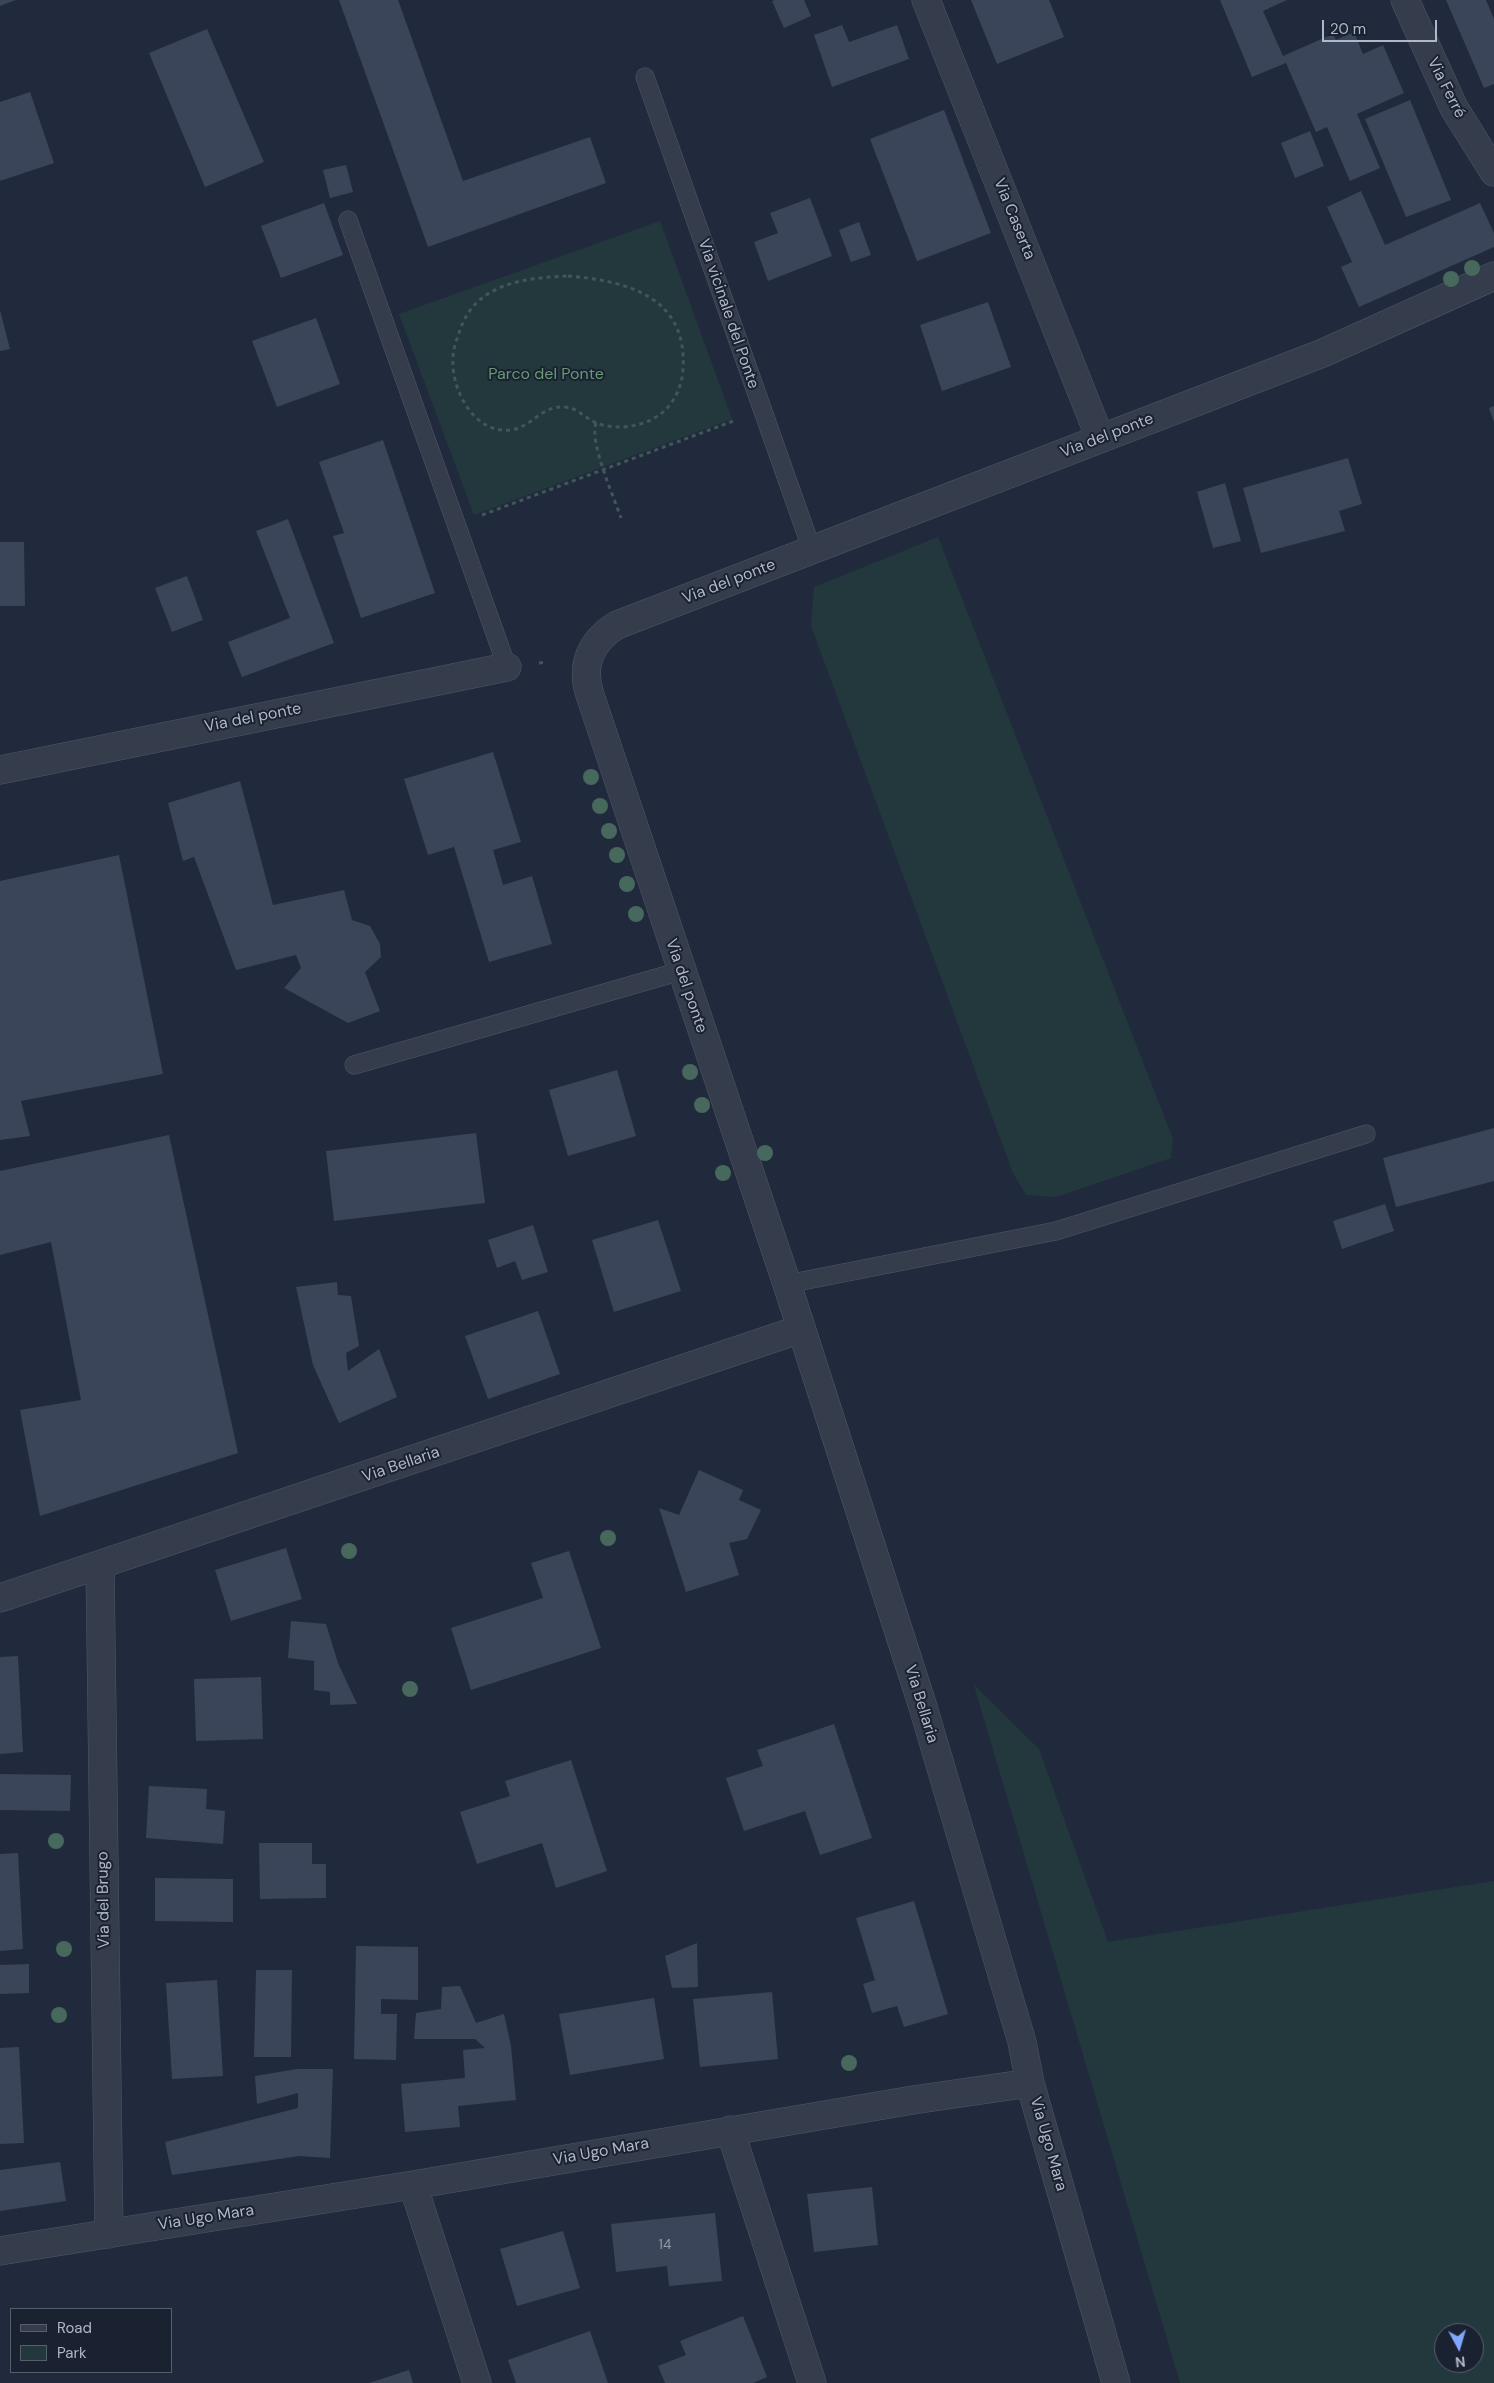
<!DOCTYPE html>
<html>
<head>
<meta charset="utf-8">
<style>
  body { margin:0 }
  #map { position:relative; width:1494px; height:2383px; overflow:hidden; background:#212a3c; font-family:"DM Sans",sans-serif }
  canvas { display:block }
  .legend { position:absolute; left:10px; top:2308px; width:162px; height:65px; box-sizing:border-box; background:#1a2231; border:1px solid #565e6d; margin:0; padding:6px 9px; list-style:none; font-size:15px; color:#b0b7c8 }
  .legend li { display:flex; align-items:center; gap:10px; height:25px }
  .legend b { width:25px; border:1px solid #565e6d }
  .north { position:absolute; left:1434px; top:2323px; width:50px; height:50px; box-sizing:border-box; background:#1a2231; border:1px solid #565e6d; border-radius:50%; rotate:174deg; font-size:14px; font-weight:700; line-height:20px; text-align:center; color:#b0b7c8 }
  .north::after { content:''; display:block; margin:auto; width:18px; height:22px; background:#80a7fd; clip-path:polygon(50% 0,100% 100%,50% 72%,0 100%) }
  .scale { position:absolute; left:1322px; top:20px; width:115px; height:22px; box-sizing:border-box; border:2px solid #b0b7c8; border-top:0; padding-left:6px; font-size:15px; line-height:18px; white-space:nowrap; color:#b0b7c8; -webkit-text-stroke:4px #1a2231; paint-order:stroke }
</style>
</head>
<body>
<div id="map">
<canvas width="1494" height="2383"></canvas>
<ul class="legend">
<li><b style="height:6px;background:#353d4c"></b>Road</li>
<li><b style="height:14px;background:#23383d"></b>Park</li>
</ul>
<div class="north">N</div>
<div class="scale">20 m</div>
</div>
<script>
const ctx = document.querySelector('canvas').getContext('2d');
ctx.lineJoin = 'round';
function paint(path, color) {
  ctx.fillStyle = color;
  ctx.fill(path, 'evenodd');
}
function stroke(path, color, width, dash) {
  ctx.strokeStyle = color;
  ctx.lineWidth = width;
  ctx.lineCap = dash ? 'butt' : 'round';
  ctx.setLineDash(dash || []);
  ctx.stroke(path);
}
function drawText(font, color, halo, rows, align = 'center') {
  ctx.font = font + ' "DM Sans",sans-serif';
  ctx.lineWidth = 4;
  ctx.setLineDash([]);
  ctx.textBaseline = 'middle';
  ctx.strokeStyle = halo;
  ctx.fillStyle = color;
  for (const [text, x, y, turn = 0] of rows) {
    ctx.save();
    ctx.translate(x, y);
    ctx.rotate((+turn || 0) * Math.PI / 180);
    ctx.textAlign = isNaN(turn) ? turn : align;
    if (halo) ctx.strokeText(text, 0, 0);
    ctx.fillText(text, 0, 0);
    ctx.restore();
  }
}
paint(new Path2D(`
  M660,221L732,419L474,515L399,314Z
  M938,537L1173,1139L1171,1158L1056,1197L1026,1195L1013,1173L811,626L814,587Z
  M974,1685L1039,1749L1108,1942L1494,1881V2383H1180ZM1444,2333H1474V2363H1444Z`), '#23383d');
paint(new Path2D(`
  M0,0H16L0,6Z
  M339,0H398L463,181L590,137L606,183L428,247Z
  M775,0H804L811,16L784,28L772,1Z
  M971,0H1049L1064,37L997,64Z
  M1220,0H1287L1263,11L1283,56L1333,34L1336,40L1354,32L1363,54L1383,45L1404,93L1357,114L1380,168L1350,181L1327,127L1316,132L1286,63L1252,77Z
  M1446,0H1486L1494,19V84L1484,88Z
  M842,25L849,42L897,25L909,59L832,87L814,35Z
  M207,29L264,162L205,187L149,53Z
  M30,92L54,163L0,181V102Z
  M1410,100L1451,200L1406,217L1365,119Z
  M944,110L991,233L917,261L870,139Z
  M1310,131L1324,166L1295,178L1281,143Z
  M346,165L353,192L330,198L323,170Z
  M1361,191L1385,245L1480,203L1494,233V247L1359,307L1341,267L1352,262L1327,207Z
  M810,198L832,256L768,281L754,242L778,233L770,213Z
  M324,203L343,255L281,278L261,226Z
  M859,222L871,255L851,262L839,230Z
  M988,302L1011,367L942,391L920,325Z
  M0,310L10,349L0,351Z
  M316,318L340,384L277,407L252,341Z
  M1494,406V422L1489,408Z
  M383,440L435,593L361,618L333,536L344,533L319,462Z
  M1348,458L1362,504L1339,511L1345,531L1261,553L1243,488Z
  M1225,483L1241,541L1213,548L1197,492Z
  M288,519L334,643L242,677L228,642L290,618L256,531Z
  M0,542H24L25,606H0Z
  M187,576L203,620L172,632L155,588Z
  M493,752L521,842L493,850L503,885L532,876L552,944L489,962L454,847L428,855L404,779Z
  M240,781L273,905L344,890L352,920L370,926L380,944L381,957L365,972L380,1011L348,1023L284,988L301,968L296,955L236,970L194,857L183,861L168,803Z
  M119,855L163,1074L21,1101L30,1136L0,1140V881Z
  M617,1070L636,1136L568,1156L549,1090Z
  M1494,1128V1181L1396,1207L1383,1158Z
  M476,1133L485,1203L334,1221L326,1151Z
  M169,1135L238,1453L40,1516L20,1410L81,1400L51,1242L0,1255V1171Z
  M1385,1204L1394,1231L1342,1249L1333,1221Z
  M658,1220L681,1291L614,1312L592,1240Z
  M533,1225L548,1272L522,1280L515,1261L497,1268L488,1240Z
  M337,1282L338,1295L351,1296L359,1346L346,1353L348,1371L379,1349L397,1397L339,1423L313,1365L296,1287Z
  M538,1311L560,1374L488,1399L465,1336Z
  M699,1470L743,1490L739,1500L761,1510L747,1539L729,1543L739,1575L686,1592L659,1508L679,1515Z
  M286,1548L302,1599L231,1621L215,1570Z
  M569,1551L601,1648L471,1690L451,1628L543,1598L531,1563Z
  M291,1621L326,1624L338,1663L357,1704L330,1705V1692L314,1690V1661L288,1658Z
  M18,1656L23,1752L0,1754V1657Z
  M261,1677L263,1739L196,1741L194,1679Z
  M834,1724L872,1838L820,1855L805,1811L744,1831L726,1778L763,1766L757,1750Z
  M571,1760L607,1871L556,1888L542,1843L477,1864L460,1812L510,1796L505,1781Z
  M0,1774L71,1775L70,1811L0,1810Z
  M149,1786L207,1789L206,1809L225,1811L223,1844L146,1838Z
  M259,1843H312V1864H326V1898L260,1899Z
  M18,1853L23,1949L0,1951V1854Z
  M155,1878L233,1879V1922L155,1921Z
  M914,1901L948,2014L904,2027L897,2006L872,2013L863,1984L875,1980L856,1918Z
  M697,1943L698,1987L672,1988L665,1956Z
  M356,1946L418,1947V2000L381,1999V2014H397L396,2060L354,2059Z
  M29,1964V1993L0,1994V1965Z
  M256,1970H292L291,2057H254Z
  M217,1980L223,2076L172,2079L166,1983Z
  M460,1986L476,2023L504,2014L511,2046L516,2100L458,2106L460,2127L405,2132L401,2084L465,2078L463,2050L485,2048L475,2039H414L416,2013L441,2009L442,1987Z
  M772,1992L778,2059L700,2067L693,1999Z
  M654,1998L664,2059L570,2075L559,2014Z
  M19,2047L24,2143L0,2144V2048Z
  M297,2069H333L330,2158L299,2156L172,2175L165,2142L298,2108V2093L257,2104L255,2076Z
  M60,2162L66,2201L0,2211V2170Z
  M872,2187L878,2245L814,2252L807,2194Z
  M715,2213L722,2281L669,2286L667,2266L616,2272L611,2224Z
  M563,2231L580,2288L517,2306L500,2249Z
  M743,2316L767,2377L753,2383H665L658,2366L686,2355L680,2341Z
  M590,2331L608,2383H516L508,2360Z
  M409,2370L413,2383H369Z`), '#3a4559');
const service = new Path2D(`
  M645,77L812,550
  M348,220L507,667
  M354,1065L681,971
  M787,1284L1056,1231L1366,1134`);
const minor = new Path2D(`
  M926,0L1100,438
  M1405,0L1454,108L1494,172
  M0,770L507,667
  M100,1565L109,2234
  M0,1598L801,1329
  M730,2130L812,2383
  M413,2185L477,2383
  M0,2251L413,2185L913,2100L1030,2083
  M1116,2383L1030,2083L1022,2042L923,1707L787,1284L590,695C580,665 591,641 617,625L1323,353L1494,276`);
stroke(service, '#505767', 19);
stroke(minor, '#505767', 29);
stroke(new Path2D(`
  M568,276C628,281 688,297 683,370C682,388 672,408 656,417C640,428 607,431 591,420C582,415 575,407 564,407C542,405 531,428 510,430C474,434 451,389 453,359C453,350 456,341 459,333C474,283 524,278 568,276Z
  M596,423C589,442 614,497 621,518
  M482,515L736,420
  M539,663L547,662`), '#41555a', 3, [4, 4]);
stroke(service, '#353d4c', 18);
stroke(minor, '#353d4c', 28);
ctx.fillStyle = '#47685c';
for (const [x, y] of [
  [1472,268],
  [1451,279],
  [591,777],
  [600,806],
  [609,831],
  [617,855],
  [627,884],
  [636,914],
  [690,1072],
  [702,1105],
  [765,1153],
  [723,1173],
  [608,1538],
  [349,1551],
  [410,1689],
  [56,1841],
  [64,1949],
  [59,2015],
  [849,2063]
]) {
  ctx.beginPath();
  ctx.arc(x, y, 8, 0, 2 * Math.PI);
  ctx.fill();
}
drawText('14px', '#929aac', null, [
  ["14",665,2245]
]);
drawText('16px', '#b0b7c8', '#1a2231', [
  ["Via Ferré",1446,88,63],
  ["Via Caserta",1014,219,68],
  ["Via vicinale del Ponte",728,314,71],
  ["Via del ponte",1107,436,-21],
  ["Via del ponte",729,582,-21],
  ["Via del ponte",253,718,-11],
  ["Via del ponte",686,986,71],
  ["Via Bellaria",401,1465,-19],
  ["Via Bellaria",921,1704,73],
  ["Via del Brugo",104,1900,-91],
  ["Via Ugo Mara",1048,2144,74],
  ["Via Ugo Mara",601,2152,-10],
  ["Via Ugo Mara",206,2218,-9]
]);
drawText('16px', '#669a76', '#1a2231', [
  ["Parco del Ponte",546,375]
]);
</script>
</body>
</html>
